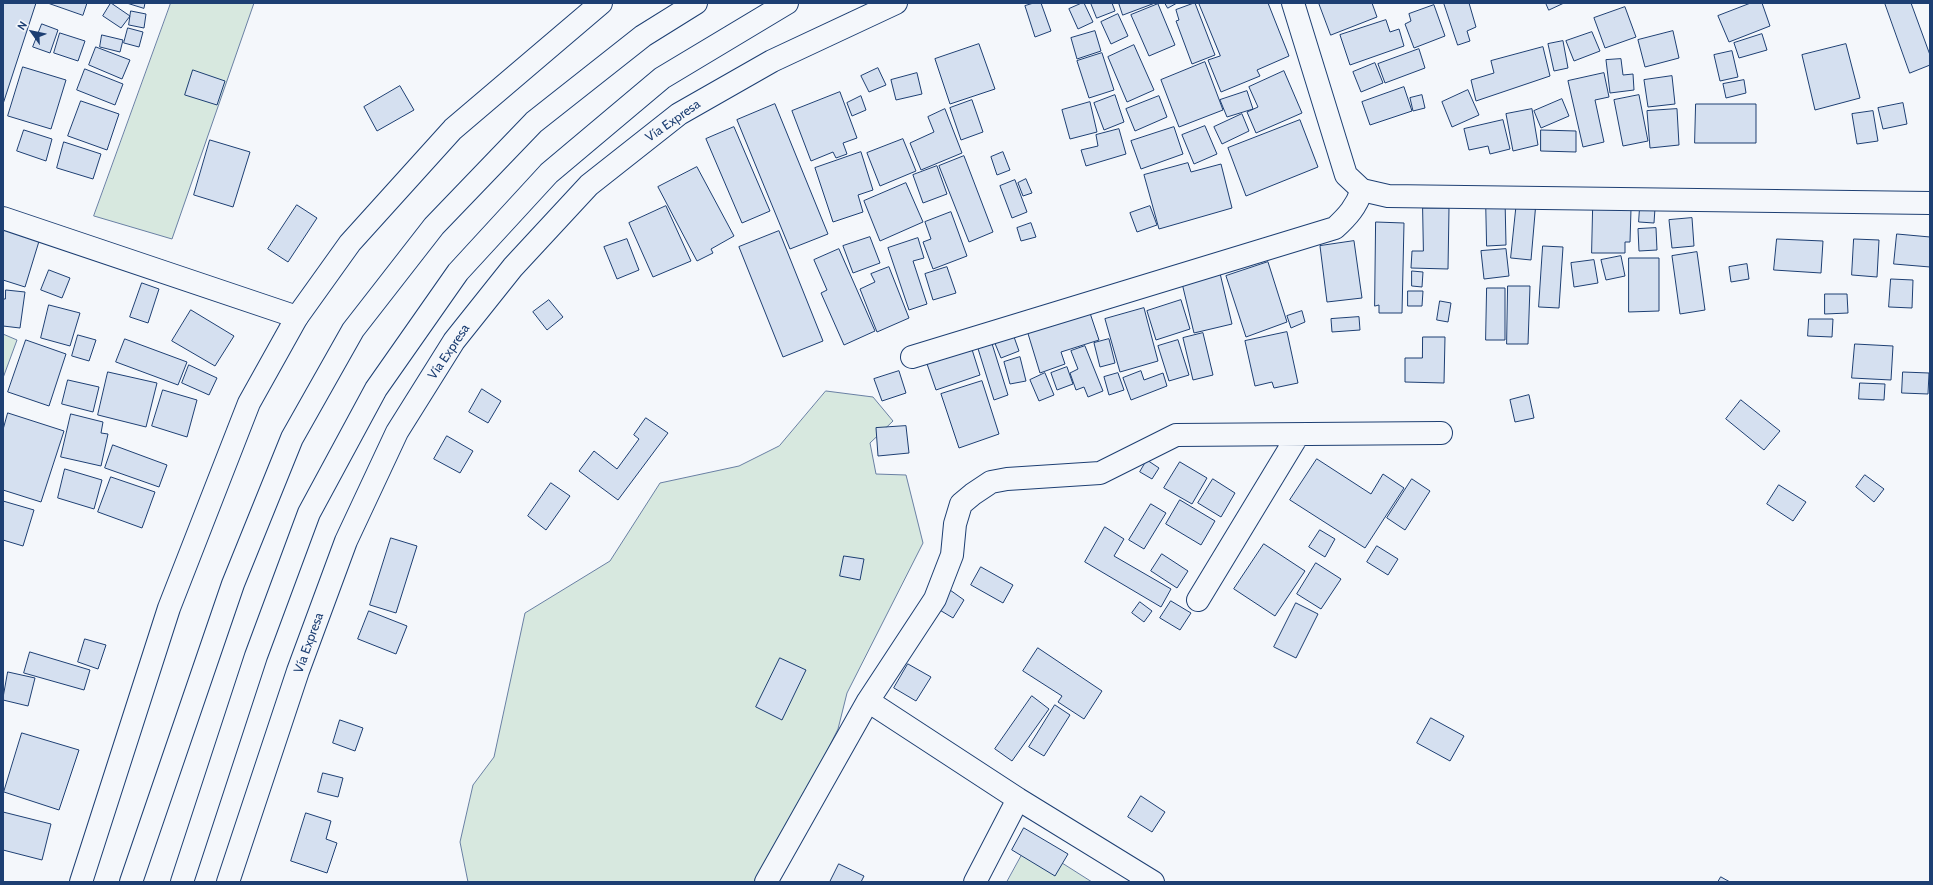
<!DOCTYPE html>
<html>
<head>
<meta charset="utf-8">
<style>
  body { margin:0 }
  #map { position:relative; width:1933px; height:885px; overflow:hidden; background:#f4f7fb; font-family:Cabin,sans-serif }
  canvas { display:block }
  .frame { position:absolute; inset:0; border:4px solid #1d3f73; pointer-events:none }
  .north { position:absolute; left:12px; top:12px; width:40px; height:40px; -webkit-text-stroke:3px #f4f7fb; paint-order:stroke; rotate:303deg; font-size:11px; font-weight:700; line-height:16px; text-align:center; color:#1d3f73 }
  .north::after { content:''; display:block; margin:auto; width:14px; height:18px; background:#1d3f73; clip-path:polygon(50% 0,100% 100%,50% 72%,0 100%) }
</style>
</head>
<body>
<div id="map">
<canvas width="1933" height="885"></canvas>
<div class="frame"></div>
<div class="north">N</div>
</div>
<script>
const ctx = document.querySelector('canvas').getContext('2d');
ctx.lineJoin = 'round';
function paint(path, color) {
  ctx.fillStyle = color;
  ctx.fill(path, 'evenodd');
}
function stroke(path, color, width, dash) {
  ctx.strokeStyle = color;
  ctx.lineWidth = width;
  ctx.lineCap = dash ? 'butt' : 'round';
  ctx.setLineDash(dash || []);
  ctx.stroke(path);
}
function drawText(font, color, halo, rows, align = 'center') {
  ctx.font = font + ' Cabin,sans-serif';
  ctx.lineWidth = 3;
  ctx.setLineDash([]);
  ctx.textBaseline = 'middle';
  ctx.strokeStyle = halo;
  ctx.fillStyle = color;
  for (const [text, x, y, turn = 0] of rows) {
    ctx.save();
    ctx.translate(x, y);
    ctx.rotate((+turn || 0) * Math.PI / 180);
    ctx.textAlign = isNaN(turn) ? turn : align;
    if (halo) ctx.strokeText(text, 0, 0);
    ctx.fillText(text, 0, 0);
    ctx.restore();
  }
}
const green = new Path2D(`
  M171,3H254L172,239L94,216Z
  M3,334L17,340L3,378Z
  M826,391L873,397L893,421L870,443L876,474L906,475L923,543L847,693L838,729L762,882H468L460,842L473,785L494,757L525,613L610,561L660,483L739,466L779,446Z
  M1029,842L1092,882H1007Z`);
paint(green, '#d7e8df');
stroke(green, '#687fa3', 1);
const building = new Path2D(`
  M3,3H36L3,104Z
  M48,3H87L83,15Z
  M111,3L130,16L121,28L103,16Z
  M127,3H145L144,8Z
  M1034,3H1041L1051,31L1035,37L1025,6Z
  M1082,3H1084L1093,22L1078,29L1069,9Z
  M1091,3H1112L1115,11L1097,18Z
  M1119,3H1155L1123,15Z
  M1165,3H1177L1168,8Z
  M1195,3L1215,55L1192,64L1176,21L1179,20L1176,10Z
  M1199,3H1268L1289,56L1257,70L1260,76L1221,92L1208,60L1220,56Z
  M1319,3H1372L1377,17L1331,35Z
  M1444,3H1469L1476,27L1467,31L1470,41L1458,45Z
  M1546,3H1564L1549,10Z
  M1751,3H1762L1770,26L1729,42L1718,16Z
  M1885,3H1911L1930,55V65L1910,73Z
  M1158,4L1175,45L1149,56L1131,15Z
  M1434,5L1445,36L1414,48L1405,24L1411,21L1409,14Z
  M1625,7L1636,37L1605,48L1594,18Z
  M131,11L146,14L144,28L129,25Z
  M1118,14L1128,36L1111,44L1101,22Z
  M1386,20L1390,32L1399,29L1404,46L1350,65L1340,35Z
  M42,24L58,30L50,53L33,47Z
  M128,28L143,32L139,47L124,43Z
  M1095,31L1101,51L1077,59L1071,38Z
  M1673,31L1679,58L1645,67L1638,40Z
  M1592,32L1600,51L1574,61L1566,41Z
  M60,33L85,41L78,61L54,53Z
  M1762,34L1767,50L1739,58L1734,43Z
  M102,35L123,40L120,52L100,47Z
  M1563,41L1568,68L1554,71L1548,44Z
  M979,44L995,89L950,104L935,59Z
  M1846,44L1860,98L1815,110L1802,55Z
  M1134,45L1154,90L1127,102L1108,57Z
  M96,47L130,60L122,79L89,65Z
  M1543,47L1550,76L1476,101L1471,80L1494,73L1491,61Z
  M1419,49L1425,68L1385,83L1378,64Z
  M1732,51L1738,77L1720,81L1714,55Z
  M1102,53L1114,90L1089,98L1077,61Z
  M1621,59L1623,75L1633,74L1634,90L1610,93L1606,60Z
  M1205,62L1223,110L1179,127L1161,80Z
  M1375,63L1383,83L1361,92L1353,72Z
  M23,67L66,80L51,129L8,116Z
  M878,68L886,85L869,92L861,76Z
  M85,69L123,84L115,105L77,90Z
  M193,70L225,81L217,105L185,95Z
  M1284,71L1302,113L1256,133L1247,112L1258,107L1249,87Z
  M917,73L922,94L896,100L891,80Z
  M1604,73L1609,97L1595,100L1604,142L1583,147L1568,81Z
  M1672,76L1675,104L1648,107L1644,80Z
  M1744,80L1746,93L1726,98L1723,84Z
  M400,86L414,110L377,131L364,107Z
  M1404,87L1412,111L1370,125L1362,102Z
  M1468,90L1479,115L1452,127L1442,102Z
  M1247,91L1253,109L1227,117L1220,100Z
  M840,92L857,138L843,143L847,154L836,158L833,152L811,161L792,111Z
  M1115,95L1124,122L1104,130L1094,103Z
  M1422,95L1425,108L1413,111L1410,98Z
  M1639,95L1648,141L1623,146L1614,100Z
  M861,96L866,110L852,116L847,103Z
  M1159,96L1167,117L1135,131L1126,109Z
  M1562,99L1569,116L1541,128L1534,111Z
  M972,100L983,132L961,140L950,108Z
  M81,101L119,114L107,150L68,136Z
  M1090,102L1097,132L1070,139L1062,110Z
  M1903,103L1907,124L1883,129L1878,108Z
  M775,104L828,234L790,249L737,120Z
  M1696,104H1756V143H1695Z
  M945,109L962,153L921,170L910,143L934,132L928,117Z
  M1532,109L1538,145L1513,151L1506,114Z
  M1677,109L1679,145L1650,148L1647,111Z
  M1873,111L1878,141L1857,144L1852,114Z
  M1242,114L1249,131L1222,144L1214,127Z
  M1300,120L1318,167L1246,196L1228,148Z
  M1503,120L1510,149L1490,154L1488,146L1469,150L1464,129Z
  M1205,126L1217,154L1194,164L1182,135Z
  M734,127L770,211L742,223L706,139Z
  M1174,127L1183,154L1141,169L1131,141Z
  M1119,129L1126,154L1086,166L1081,150L1098,146L1096,135Z
  M24,130L52,139L46,161L17,151Z
  M1541,130L1576,131V152L1541,151Z
  M903,139L916,171L880,186L867,153Z
  M210,140L250,152L233,207L194,195Z
  M64,142L101,154L93,179L57,168Z
  M861,152L873,190L858,195L863,212L833,222L815,168Z
  M1003,152L1010,170L997,175L991,157Z
  M964,156L993,232L969,242L939,166Z
  M1188,163L1191,172L1221,164L1232,208L1159,229L1144,175Z
  M937,166L947,194L923,203L913,175Z
  M697,167L734,236L711,249L713,253L697,261L658,187Z
  M1026,179L1032,193L1023,196L1018,183Z
  M1015,180L1027,212L1012,218L1000,186Z
  M906,183L923,222L880,241L864,201Z
  M1486,199H1505L1506,245L1487,246Z
  M1517,200L1536,202L1531,260L1511,258Z
  M297,205L317,218L288,262L268,249Z
  M666,206L691,261L653,277L629,223Z
  M1150,206L1157,225L1137,232L1130,213Z
  M1640,207L1655,208L1654,223L1639,222Z
  M1423,208H1449L1448,269L1411,268L1412,251H1423Z
  M1593,209H1631L1630,242H1625V253H1592Z
  M951,212L967,256L933,269L923,242L931,239L925,222Z
  M1692,218L1694,246L1672,248L1669,220Z
  M1376,222L1404,223L1402,313H1379V305L1375,306Z
  M1031,223L1036,237L1021,241L1017,228Z
  M3,227L40,238L25,287L3,280Z
  M1656,228L1657,250L1639,251L1638,229Z
  M779,231L823,341L783,357L739,247Z
  M1897,234L1930,237V267L1894,264Z
  M870,237L880,263L853,273L843,246Z
  M918,238L924,258L913,261L927,304L909,310L888,248Z
  M627,239L639,270L617,279L604,247Z
  M1777,239L1823,241L1821,273L1774,270Z
  M1854,239L1879,240L1877,277L1852,275Z
  M1354,241L1362,298L1327,302L1320,246Z
  M1543,246L1563,247L1559,308L1539,307Z
  M839,249L875,331L844,345L821,293L827,290L814,260Z
  M1506,249L1509,276L1484,279L1481,251Z
  M1697,252L1705,310L1680,314L1672,256Z
  M1621,256L1625,276L1606,280L1601,260Z
  M1629,258H1659V311L1629,312Z
  M1594,260L1598,283L1574,287L1571,263Z
  M1268,262L1287,322L1246,337L1226,276Z
  M1747,264L1749,279L1731,282L1729,267Z
  M889,267L909,318L877,332L860,289L875,282L871,274Z
  M947,267L956,293L933,300L925,274Z
  M1219,269L1232,324L1194,333L1181,279Z
  M49,270L70,278L62,298L41,290Z
  M1412,271L1423,272L1422,287L1412,286Z
  M1891,279L1913,280L1912,308L1889,307Z
  M142,283L159,289L148,323L130,317Z
  M1508,286H1530L1528,344H1507Z
  M1487,288H1505V340H1486Z
  M6,290L25,292L20,328L3,326V299H5Z
  M1408,291H1423L1422,306H1408Z
  M1825,294H1847L1848,313L1825,314Z
  M549,300L563,317L547,330L533,312Z
  M1181,300L1190,329L1156,340L1147,311Z
  M1440,301L1451,303L1448,322L1437,320Z
  M49,305L80,313L70,346L41,338Z
  M1088,307L1099,340L1061,352L1065,364L1040,373L1026,327Z
  M1144,308L1158,361L1120,372L1105,319Z
  M191,310L234,336L215,366L172,341Z
  M1302,311L1305,322L1291,328L1287,316Z
  M1359,317L1360,330L1332,332L1331,319Z
  M1809,319H1833L1832,337L1808,336Z
  M1287,332L1298,383L1274,388L1272,382L1255,386L1245,341Z
  M1203,333L1213,375L1193,380L1183,338Z
  M989,334L1008,395L994,400L975,339Z
  M1013,334L1019,351L1001,358L994,341Z
  M78,335L96,340L89,361L72,356Z
  M1423,337H1445L1444,383L1405,382V358H1422Z
  M125,339L187,362L178,385L116,362Z
  M1109,339L1115,363L1100,367L1094,343Z
  M26,340L66,354L49,406L8,392Z
  M1178,340L1189,375L1169,381L1158,346Z
  M970,343L980,375L936,390L925,358Z
  M1855,344L1893,346L1891,380L1852,378Z
  M1085,346L1103,391L1088,397L1084,387L1076,390L1070,373L1078,369L1071,351Z
  M1020,357L1026,381L1010,384L1004,362Z
  M189,365L217,378L209,395L182,383Z
  M1067,367L1073,384L1057,390L1051,373Z
  M899,371L906,393L882,401L874,379Z
  M1141,371L1144,380L1163,373L1167,386L1131,400L1123,378Z
  M108,372L157,383L146,427L98,415Z
  M1903,372L1929,373L1928,394L1902,393Z
  M1045,373L1054,395L1039,401L1030,380Z
  M1118,373L1124,390L1109,395L1104,377Z
  M68,380L99,387L93,412L62,404Z
  M982,381L999,434L959,448L941,394Z
  M1860,383L1885,384L1884,400L1859,399Z
  M482,389L501,401L488,423L469,412Z
  M163,390L197,400L187,437L152,426Z
  M1529,395L1534,418L1515,422L1510,400Z
  M1741,400L1780,431L1764,450L1726,419Z
  M8,413L64,431L41,502L3,490V430Z
  M71,414L103,422L101,433L108,434L101,466L61,457Z
  M646,418L668,433L618,500L579,471L594,451L617,469L639,439L634,435Z
  M906,426L909,453L878,456L876,428Z
  M447,436L473,451L460,473L434,459Z
  M113,445L167,465L159,487L105,468Z
  M1317,459L1371,494L1383,474L1404,488L1365,548L1290,500Z
  M1147,460L1159,468L1152,479L1140,472Z
  M1180,462L1207,478L1192,504L1164,488Z
  M65,469L102,480L94,509L58,498Z
  M1865,475L1884,489L1874,502L1856,487Z
  M111,477L155,492L142,528L98,512Z
  M1213,479L1235,493L1221,517L1198,503Z
  M1412,479L1430,491L1405,530L1387,518Z
  M551,483L570,496L546,530L528,516Z
  M1779,485L1806,502L1793,521L1767,504Z
  M1180,500L1215,521L1201,545L1166,524Z
  M3,501L34,510L23,546L3,540Z
  M1151,504L1166,513L1144,549L1129,540Z
  M1105,527L1124,539L1114,556L1171,589L1161,607L1085,562Z
  M1320,530L1335,539L1325,557L1309,547Z
  M391,538L417,546L396,613L370,605Z
  M1264,544L1305,571L1275,616L1234,589Z
  M1377,546L1398,559L1388,575L1367,562Z
  M1162,554L1188,571L1177,588L1151,571Z
  M844,556L864,559L860,580L840,576Z
  M1316,563L1341,579L1321,609L1297,594Z
  M981,567L1013,585L1003,603L971,585Z
  M950,590L964,600L953,618L938,609Z
  M1171,601L1191,613L1180,630L1160,618Z
  M1140,602L1152,611L1144,622L1132,613Z
  M1296,603L1318,614L1296,658L1274,647Z
  M369,611L407,626L396,654L358,639Z
  M85,639L106,645L98,669L78,662Z
  M1038,648L1102,691L1084,719L1058,702L1062,696L1023,671Z
  M30,652L90,670L84,690L24,673Z
  M780,658L806,670L782,720L756,707Z
  M908,664L931,677L916,701L894,688Z
  M8,672L35,678L28,706L3,700Z
  M1032,696L1049,709L1012,761L995,749Z
  M1055,705L1070,715L1044,756L1029,747Z
  M1431,718L1464,736L1450,761L1417,743Z
  M340,720L363,728L355,751L333,743Z
  M22,733L79,750L59,810L4,792Z
  M323,773L343,778L338,797L318,792Z
  M1141,796L1165,812L1152,832L1128,817Z
  M3,812L51,824L42,860L3,850Z
  M306,813L331,821L326,839L337,843L327,873L291,861Z
  M1024,828L1068,854L1055,876L1012,850Z
  M839,864L864,876L861,882H830Z
  M1721,877L1730,882H1718Z`);
paint(building, '#d5e0f0');
stroke(building, '#1d3f73', 1);
const minor = new Path2D(`
  M3,218L297,317
  M912,357L1335,228C1348,216 1356,207 1362,190
  M1198,600L1298,435
  M766,882L868,701
  M975,882L1018,799
  M1153,882L1018,799L868,701L935,599L952,555L955,524L961,504L973,494L991,482L1007,479L1100,473L1176,435L1441,433`);
const major = new Path2D(`
  M1293,3L1346,175L1362,190L1388,196L1930,203
  M81,882L169,608L249,403L297,317L350,243L453,129L601,3
  M131,882L233,584L292,438L353,330L434,226L534,122L643,36L696,3
  M182,882L256,656L309,513L376,389L458,272L549,173L662,78L787,3
  M228,882L298,671L346,541L397,432L454,341L513,267L589,185L679,114L772,61L896,3`);
stroke(minor, '#1d3f73', 24);
stroke(major, '#1d3f73', 24);
stroke(minor, '#f4f7fb', 22);
stroke(major, '#f4f7fb', 22);
drawText('13px', '#1d3f73', '#f4f7fb', [
  ["Vía Expresa",673,121,-35],
  ["Vía Expresa",449,352,-56],
  ["Vía Expresa",309,643,-70]
]);
</script>
</body>
</html>
